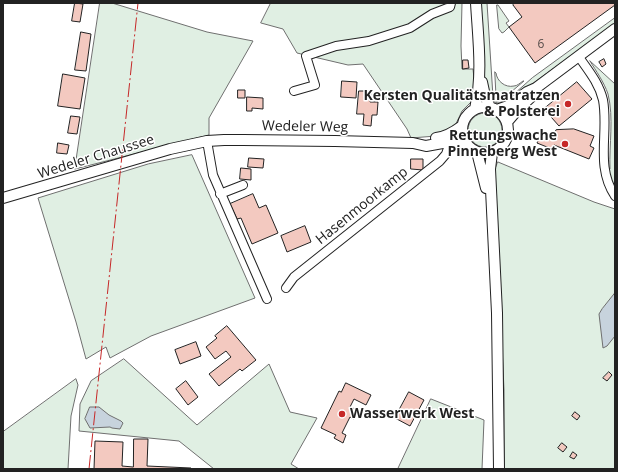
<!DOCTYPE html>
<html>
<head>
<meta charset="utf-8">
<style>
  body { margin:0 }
  #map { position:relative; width:618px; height:472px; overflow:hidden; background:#fff; font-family:"Open Sans",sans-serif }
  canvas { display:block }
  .frame { position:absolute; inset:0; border:4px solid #222; pointer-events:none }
</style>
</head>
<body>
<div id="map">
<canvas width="618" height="472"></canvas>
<div class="frame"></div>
</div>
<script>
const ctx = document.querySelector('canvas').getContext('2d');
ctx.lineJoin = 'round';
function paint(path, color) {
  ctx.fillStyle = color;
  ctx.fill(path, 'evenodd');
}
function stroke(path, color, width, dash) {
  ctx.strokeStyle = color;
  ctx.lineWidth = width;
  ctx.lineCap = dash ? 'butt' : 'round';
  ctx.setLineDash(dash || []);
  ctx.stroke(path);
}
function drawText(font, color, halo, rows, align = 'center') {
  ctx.font = font + ' "Open Sans",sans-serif';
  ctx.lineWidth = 3;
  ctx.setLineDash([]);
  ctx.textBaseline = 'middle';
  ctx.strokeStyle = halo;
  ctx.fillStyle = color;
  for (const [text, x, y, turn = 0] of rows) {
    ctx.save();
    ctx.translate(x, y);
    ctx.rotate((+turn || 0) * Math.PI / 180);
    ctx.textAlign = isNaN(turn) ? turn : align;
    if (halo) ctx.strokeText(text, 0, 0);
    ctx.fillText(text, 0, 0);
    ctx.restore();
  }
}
const green = new Path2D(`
  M100,3H112L207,32L253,41L209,118V135L75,169Z
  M271,3H462L461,46L462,69H473L475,88L472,101L462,111L454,128L436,136L411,138L407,129L363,64L348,65L297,53L283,29L261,23Z
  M480,3H487L493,97C497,104 501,103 507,100L510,101L500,104L495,102L490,98L485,81Z
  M497,5H498L509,21L506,23L509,27L504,32L502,33L499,29Z
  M615,18V24L514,97L513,96L514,94L532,78Z
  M590,61L615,84V190L609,176L608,169H610C609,144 614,118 608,94C604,82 596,71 590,61Z
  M495,72L496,73C497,81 505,88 514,86C517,86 520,83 523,81H524L511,92L501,99L497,97L496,94Z
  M468 130a17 17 0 1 1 34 0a17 17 0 1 1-34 0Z
  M192,155L255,298L151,336L110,358L106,347L86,359L76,322L38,198L148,164Z
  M498,162L594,202L615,209V469H504V390L494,172Z
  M124,359L197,425L269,364L290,412L317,418L291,464L299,469H214L179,441L79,431L80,404L91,381Z
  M76,379L78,385L71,416L68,469H3V432Z
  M431,399L484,420L482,469H398Z`);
paint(green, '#e0efe3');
stroke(green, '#6f6f6f', 1);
const water = new Path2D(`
  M615,293V336L607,346L603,348L599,314L602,309Z
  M90,407H99L109,415L121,421L123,423L120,429L112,428L110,427L90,428L85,419Z`);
paint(water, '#c7d3dd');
stroke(water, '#6f6f6f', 1);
const building = new Path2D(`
  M75,3L83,4L80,22L72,21Z
  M515,3H615V5L535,63L509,27L522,17L513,5Z
  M81,32L91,34L86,71L75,70Z
  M604,59L606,64L602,67L599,62Z
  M463,60H468L469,68L463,69Z
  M63,74L85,78L80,109L58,106Z
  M342,81L357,82L356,98L341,97Z
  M577,82L592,99L559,126L544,109Z
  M238,90H245V98H238Z
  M359,91H371L370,102H378L377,115H372L371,126L363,125L364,114H357Z
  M247,97L263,98V109L252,108V111H247Z
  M71,116L80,117L77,134L68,133Z
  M574,129L594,136L590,146L594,148L589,159L554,145L552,149L537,143L542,132L553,136L556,130Z
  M58,143L69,145L67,154L57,153Z
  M249,158L264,159L263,168L248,167Z
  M411,159H423V170L411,169Z
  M241,168L251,169V180L240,179Z
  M253,194L259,208L266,205L278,233L252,244L241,218L237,219L230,204Z
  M305,226L311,242L287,252L281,236Z
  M227,326L256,360L242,371L240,369L219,386L209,374L231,357L226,351L215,359L206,347L217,338L215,336Z
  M196,342L201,356L180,364L175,350Z
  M609,372L612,375L607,381L603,378Z
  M186,381L198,397L188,405L176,389Z
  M346,383L371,395L366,405L354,399L350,407L358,410L354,419L350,417L342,433L346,435L343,443L334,438L336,435L321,428L339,391L341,392Z
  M409,392L424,400L410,426L395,418Z
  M575,412L580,416L577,420L572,416Z
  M134,439H148L147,466L191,468V469H94L95,441L123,442L122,466L133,467Z
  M562,443L567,447L563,452L558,448Z
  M573,452L577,455L574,459L570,457Z`);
paint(building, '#f3c9c0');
stroke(building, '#222', 1);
const minor = new Path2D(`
  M579,57C588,70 599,83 603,100C609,133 595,166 615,196
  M294,91L315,85L306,56L336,46L369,41L410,28L432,14L450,7L451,3
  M207,141L213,175L267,299
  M220,194L243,185
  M286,288L294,277L440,161L446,154L450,142`);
const major = new Path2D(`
  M482,82L485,96L490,107
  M462 130a23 23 0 1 1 46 0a23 23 0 1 1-46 0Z
  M475,109C483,74 478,38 476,3
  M497,110L508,106L527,92L536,88L615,29
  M507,122L519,108L531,97L536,89
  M436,138C446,137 454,132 462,126
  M477,152L486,188
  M492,153L490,169L497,313L499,469
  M3,198L170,149L207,141L224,140H243L335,141L413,143L426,146L448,142L465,143`);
stroke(minor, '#222', 10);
stroke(major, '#222', 12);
stroke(minor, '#fff', 8);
stroke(major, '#fff', 10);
stroke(new Path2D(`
  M89,469L138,3`), '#c62828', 1, [14, 3, 2, 3]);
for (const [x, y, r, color] of [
  [568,104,4,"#c62828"],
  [565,144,4,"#c62828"],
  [342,414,4,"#c62828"]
]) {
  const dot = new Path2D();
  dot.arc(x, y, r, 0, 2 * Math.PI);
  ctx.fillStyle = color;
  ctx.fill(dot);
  stroke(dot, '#fff', 1.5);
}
drawText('12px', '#564c4a', null, [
  ["6",541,45]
]);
drawText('bold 14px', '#222', '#fff', [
  ["Kersten Qualitätsmatratzen",560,96],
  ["& Polsterei",560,112],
  ["Rettungswache",557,136],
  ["Pinneberg West",557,152],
  ["Wasserwerk West",350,414,"left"]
], 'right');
drawText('14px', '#222', '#fff', [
  ["Wedeler Weg",305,127,1],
  ["Wedeler Chaussee",96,157,-17],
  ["Hasenmoorkamp",362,206,-39]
]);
</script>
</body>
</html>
